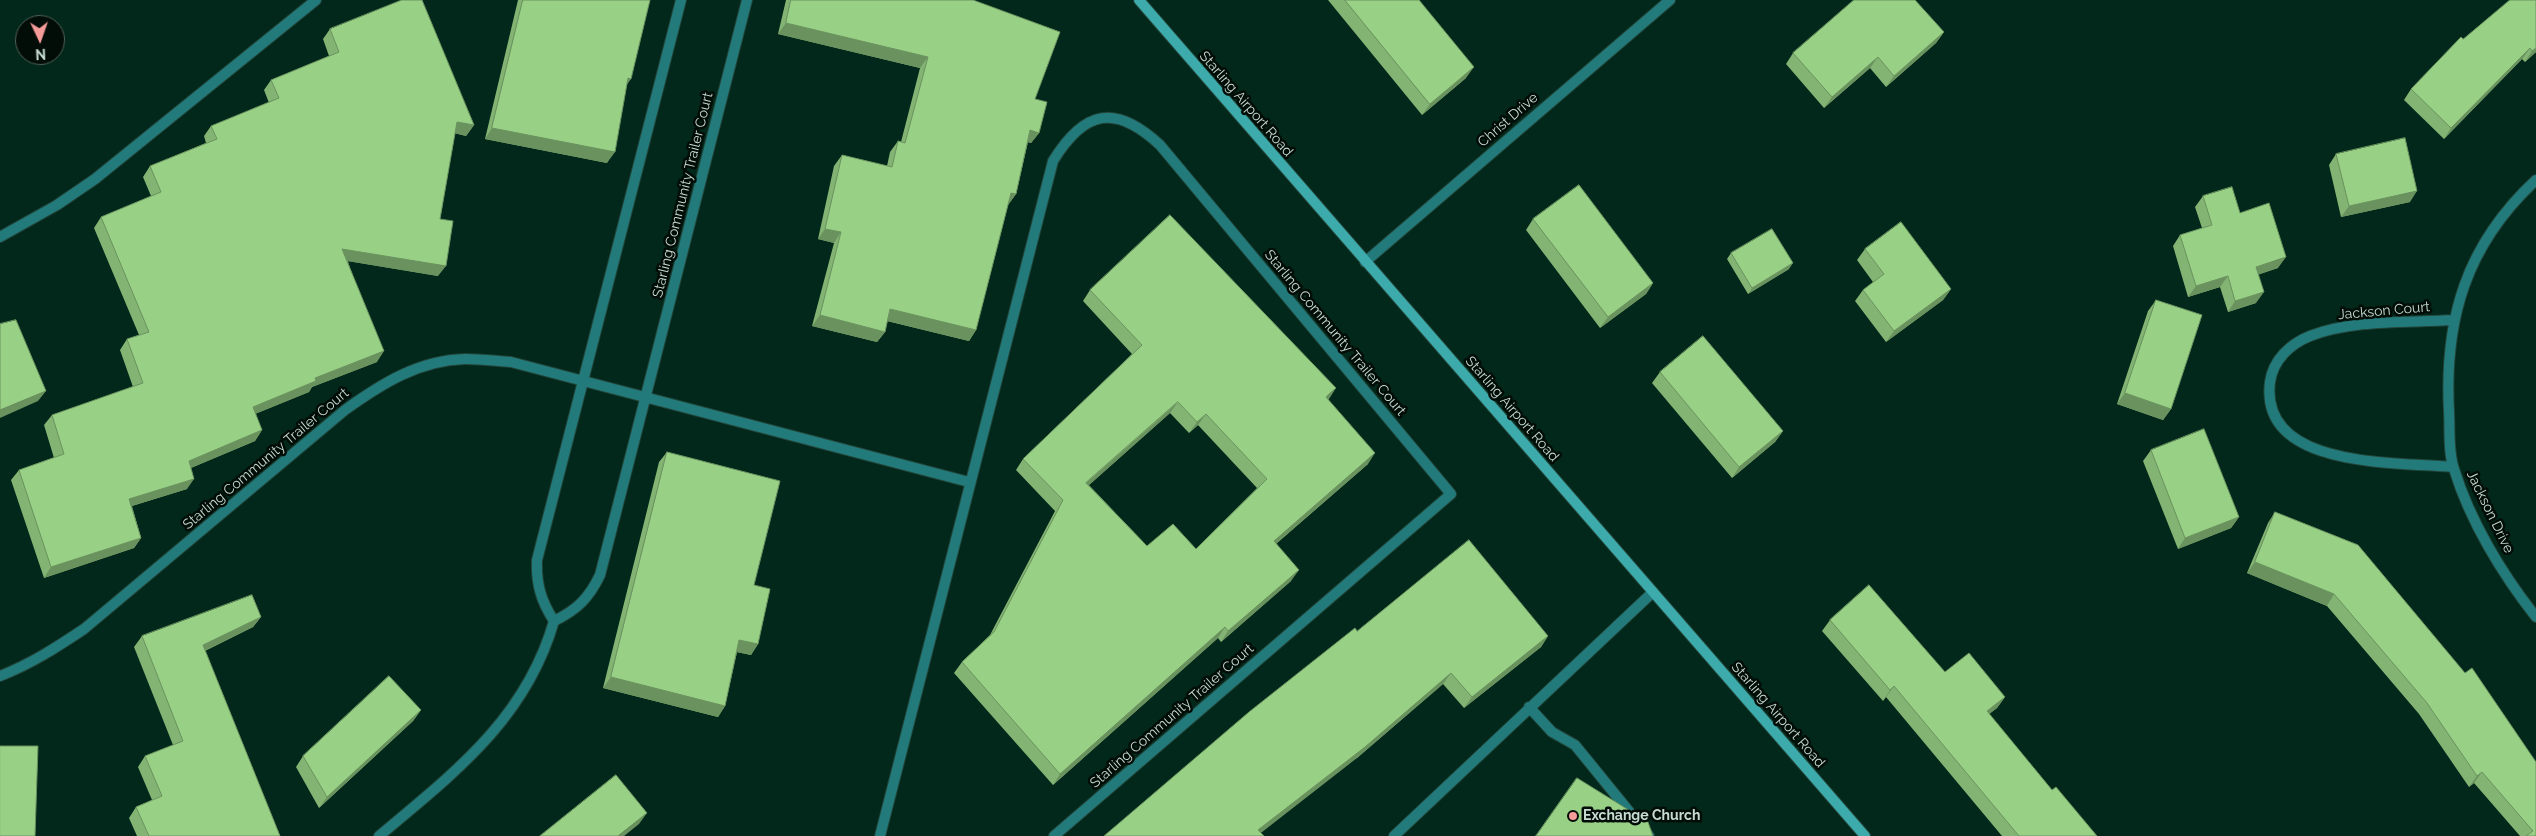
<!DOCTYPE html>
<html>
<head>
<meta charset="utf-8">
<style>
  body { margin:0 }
  #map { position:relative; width:2536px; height:836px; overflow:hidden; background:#02271b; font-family:Raleway,sans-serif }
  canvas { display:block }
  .north { position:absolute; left:15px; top:15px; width:50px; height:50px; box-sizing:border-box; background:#020d08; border:1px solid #515f59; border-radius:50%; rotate:177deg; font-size:14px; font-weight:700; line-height:20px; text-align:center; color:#c7dbd2 }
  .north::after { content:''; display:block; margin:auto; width:18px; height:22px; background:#f59b98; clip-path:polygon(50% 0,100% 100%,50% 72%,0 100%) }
</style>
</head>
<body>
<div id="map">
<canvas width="2536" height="836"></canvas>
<div class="north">N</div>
</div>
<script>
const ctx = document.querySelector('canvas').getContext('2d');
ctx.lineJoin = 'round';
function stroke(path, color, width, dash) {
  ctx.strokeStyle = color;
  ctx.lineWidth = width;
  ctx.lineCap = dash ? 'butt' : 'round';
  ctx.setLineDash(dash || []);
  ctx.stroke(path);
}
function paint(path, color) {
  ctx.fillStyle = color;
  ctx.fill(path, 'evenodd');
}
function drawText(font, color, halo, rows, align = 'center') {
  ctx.font = font + ' Raleway,sans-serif';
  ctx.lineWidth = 5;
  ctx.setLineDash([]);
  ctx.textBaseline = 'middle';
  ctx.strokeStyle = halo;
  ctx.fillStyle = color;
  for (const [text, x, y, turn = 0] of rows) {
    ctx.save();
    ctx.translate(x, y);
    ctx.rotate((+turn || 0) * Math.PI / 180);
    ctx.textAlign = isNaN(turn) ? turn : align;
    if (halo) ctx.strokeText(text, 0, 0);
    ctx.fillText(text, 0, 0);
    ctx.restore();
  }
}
const lane = new Path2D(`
  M1529,707L1552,732L1575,745L1649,836
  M1394,836L1653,592`);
const street = new Path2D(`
  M2536,180C2466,245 2444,319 2449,412C2450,430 2448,452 2454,469C2470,521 2502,574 2536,617
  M0,237L57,205L95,179L316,0
  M1365,262L1670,0
  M2453,467C2397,462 2259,469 2270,382C2273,360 2290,344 2310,336C2354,319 2407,323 2453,320
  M554,621C541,601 536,584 537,560L681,0
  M0,676C31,664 57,647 84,629L345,410C381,384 419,360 465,359C480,359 496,361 511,362L969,482
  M379,836C454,773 526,719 554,621C577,610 589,598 600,575L747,0
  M880,836L1053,161C1085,109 1116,104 1160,145L1451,494L1054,836`);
const secondary = new Path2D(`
  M1139,0L1865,836`);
stroke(lane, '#224438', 12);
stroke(street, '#224438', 12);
stroke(secondary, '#224438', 12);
stroke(lane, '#227a7b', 10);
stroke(street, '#227a7b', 10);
stroke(secondary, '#3daaab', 10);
paint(new Path2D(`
  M518,0H650L626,86L607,163L485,139Z
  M786,0H973L1035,99L1039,133L1031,143L1028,142L1016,194L1008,205L976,330L969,341L887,321L885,332L877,342L812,326L834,243L818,239L834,166L842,155L887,166L890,152L898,141L901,142L920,68L778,34Z
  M1328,0H1419L1466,78L1422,115Z
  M2536,0V52L2525,62L2522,59L2444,139L2404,100L2411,89L2463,39Z
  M330,29L474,125L466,136L455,133L440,219L438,276L348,261L377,362L312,387L309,392L255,414L262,430L255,441L191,468L187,489L132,506L141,538L134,548L44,578L11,480L19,470L54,458L44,425L52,415L133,387L120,350L127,339L139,335L94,228L101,217L151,196L143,177L150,166L206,143L204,136L211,126L269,103L264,90L271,80L329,56L323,39Z
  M1944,32L1936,43L1886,87L1870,68L1824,108L1786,64L1793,53Z
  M2336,154L2410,202L2341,217L2329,165Z
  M2203,196L2240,213L2278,268L2259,274L2256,303L2228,312L2220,287L2188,297L2173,246L2180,235L2202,228L2195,207Z
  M1533,219L1653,283L1646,294L1600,328L1526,230Z
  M1865,249L1951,289L1943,300L1886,342L1855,301L1863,290L1873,282L1857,260Z
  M1731,253L1789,269L1748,294L1727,259Z
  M1090,290L1328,399L1368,464L1276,544L1291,581L1221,642L1218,638L1053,785L954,673L962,662L990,635L1055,511L1016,470L1023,459L1132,354L1083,301ZM1170,413L1189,433L1198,425L1257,488L1196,549L1147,546L1089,485Z
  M2156,300L2171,409L2163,420L2117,404L2148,311Z
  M1660,372L1783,431L1775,442L1732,478L1652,383Z
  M2151,450L2239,517L2231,528L2178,549L2143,461Z
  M667,452L754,585L758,644L751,655L737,652L725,706L718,717L603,688L659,462Z
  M2275,512L2358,545L2536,836H2520L2474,783L2469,787L2419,714L2327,606L2247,573L2268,523Z
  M261,617L253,627L205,651L280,836H137L129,818L136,807L152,800L138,767L145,756L173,745L134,647L142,636Z
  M1830,620L1945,672L2005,697L1997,708L1989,714L2052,790L2097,836H2002L1886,697L1883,701L1822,631Z
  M1357,631L1548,636L1541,647L1464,708L1443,684L1357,758L1104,836Z
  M421,710L413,721L319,808L296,767L303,756Z`), '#83b473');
paint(new Path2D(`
  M786,23L928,57L920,68L778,34Z
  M1944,32L1936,43L1886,87L1894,76Z
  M2530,48L2522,59L2444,139L2451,128Z
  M2536,48V52L2525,62L2532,51Z
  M1878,57L1870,68L1824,108L1832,97Z
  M1474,67L1466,78L1422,115L1430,104Z
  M628,78L631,79L623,90Z
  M457,122L474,125L466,136L449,132Z
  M492,128L615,152L607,163L485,139Z
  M1030,130L1039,133L1031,143L1023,141Z
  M2417,191L2410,202L2341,217L2349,206Z
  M1011,193L1016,194L1008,205L1003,204Z
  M825,229L841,232L834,243L818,239Z
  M342,249L446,266L438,276L335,259Z
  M2286,257L2278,268L2249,278L2256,267Z
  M1793,263L1789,269L1748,294L1752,288Z
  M2228,276L2220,287L2188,297L2196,286Z
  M1653,283L1646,294L1600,328L1608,317Z
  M1951,289L1943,300L1886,342L1894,331Z
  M2264,292L2256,303L2228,312L2235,301Z
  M890,309L976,330L969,341L883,320Z
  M820,315L885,332L877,342L812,326Z
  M384,351L377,362L312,387L309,392L245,418L253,407L315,378Z
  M1336,388L1329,399L1318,408L1326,397Z
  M46,391L38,401L0,418V410Z
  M2125,393L2171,409L2163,420L2117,404Z
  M1178,402L1170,413L1079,494L1086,483Z
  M1206,414L1198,425L1189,433L1197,422Z
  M262,430L255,441L181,472L189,461Z
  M1783,431L1775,442L1732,478L1739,467Z
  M1375,453L1368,464L1266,552L1274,541Z
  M194,479L187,489L122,509L129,499Z
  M2239,517L2231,528L2178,549L2185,538Z
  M141,538L134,548L44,578L51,567Z
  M2255,562L2334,594L2327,606L2247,573Z
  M1299,570L1291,581L1221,642L1228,631Z
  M261,617L253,627L196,655L203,645Z
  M1225,627L1218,638L1053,785L1060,774Z
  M1548,636L1541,647L1464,708L1472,697Z
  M739,640L758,644L751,655L731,651Z
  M1451,673L1443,684L1357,758L1257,836L1258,830Z
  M611,677L725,706L718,717L603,688Z
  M1894,686L1886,697L1883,701L1890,690Z
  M2005,697L1997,708L1979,722L1987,711Z
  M421,710L413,721L319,808L327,797Z
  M2482,772L2474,783L2469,787L2477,776Z
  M647,813L639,824L624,836H618Z`), '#6a925e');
const building = new Path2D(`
  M402,0H422L474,125L457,122L440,219L453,221L446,266L342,249L384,351L315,378L316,381L253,407L262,430L189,461L194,479L129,499L141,538L51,567L19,470L64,454L52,415L143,383L127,339L149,332L101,217L161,192L150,166L217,139L211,126L279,98L271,80L339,52L330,29Z
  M523,0H650L631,79L628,78L615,152L492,128Z
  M791,0H973L1060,32L1035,99L1047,102L1039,133L1030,130L1016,194L1011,193L976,330L890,309L885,332L820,315L841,232L825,229L842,155L892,167L898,141L905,143L928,57L786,23Z
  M1345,0H1419L1474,67L1430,104Z
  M1854,0H1915L1944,32L1894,76L1878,57L1832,97L1793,53Z
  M2510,0H2536V48L2532,51L2530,48L2451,128L2411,89L2461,37L2463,39Z
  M2405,138L2417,191L2349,206L2336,154Z
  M1579,185L1653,283L1608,317L1533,219Z
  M2232,187L2240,213L2269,203L2286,257L2256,267L2264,292L2235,301L2228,276L2196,286L2180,235L2212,225L2203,196Z
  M1170,215L1336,388L1326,397L1375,453L1274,541L1299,570L1228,631L1225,627L1060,774L962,662L994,632L1063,500L1023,459L1142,345L1090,290ZM1178,402L1197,422L1206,414L1267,479L1196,549L1173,524L1147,546L1086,483Z
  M1901,222L1951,289L1894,331L1863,290L1884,274L1865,249Z
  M1772,229L1793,263L1752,288L1731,253Z
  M2156,300L2202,315L2171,409L2125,393Z
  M16,320L46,391L0,410V324Z
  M1703,336L1783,431L1739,467L1660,372Z
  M2204,429L2239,517L2185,538L2151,450Z
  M667,452L780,481L754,585L770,589L758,644L739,640L725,706L611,677Z
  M2275,512L2358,545L2465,673L2472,668L2536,762V836H2526L2533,831L2482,772L2477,776L2427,703L2334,594L2255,562Z
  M1469,540L1548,636L1472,697L1451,673L1365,747L1258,830L1264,836H1104L1249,712L1355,628L1357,631Z
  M1869,585L1945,672L1969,653L2005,697L1987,711L2052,790L2056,787L2097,836H2019L1894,686L1890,690L1830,620Z
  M252,595L261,617L203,645L280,836H149L136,807L162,796L145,756L183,741L142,636Z
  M389,676L421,710L327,797L303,756Z
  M0,746H38L35,836H0Z
  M616,775L647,813L618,836H540Z
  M1577,778L1648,822L1653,836H1536Z`);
paint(building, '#98d186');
stroke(building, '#6a925e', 1);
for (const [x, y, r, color] of [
  [1573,816,5,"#f59b98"]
]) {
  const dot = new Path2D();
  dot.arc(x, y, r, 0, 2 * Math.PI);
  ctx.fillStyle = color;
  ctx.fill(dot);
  stroke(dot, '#020d08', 2);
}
drawText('14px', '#c7dbd2', '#020d08', [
  ["Starling Airport Road",1246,104,49],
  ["Christ Drive",1508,120,-41],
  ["Starling Community Trailer Court",683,195,-76],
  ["Jackson Court",2384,311,-5],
  ["Starling Community Trailer Court",1335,333,50],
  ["Starling Airport Road",1512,409,49],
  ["Starling Community Trailer Court",266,459,-40],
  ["Jackson Drive",2490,512,64],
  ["Starling Airport Road",1778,715,49],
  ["Starling Community Trailer Court",1172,716,-41]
]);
drawText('bold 14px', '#c7dbd2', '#020d08', [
  ["Exchange Church",1583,816]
], 'left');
</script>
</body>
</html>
